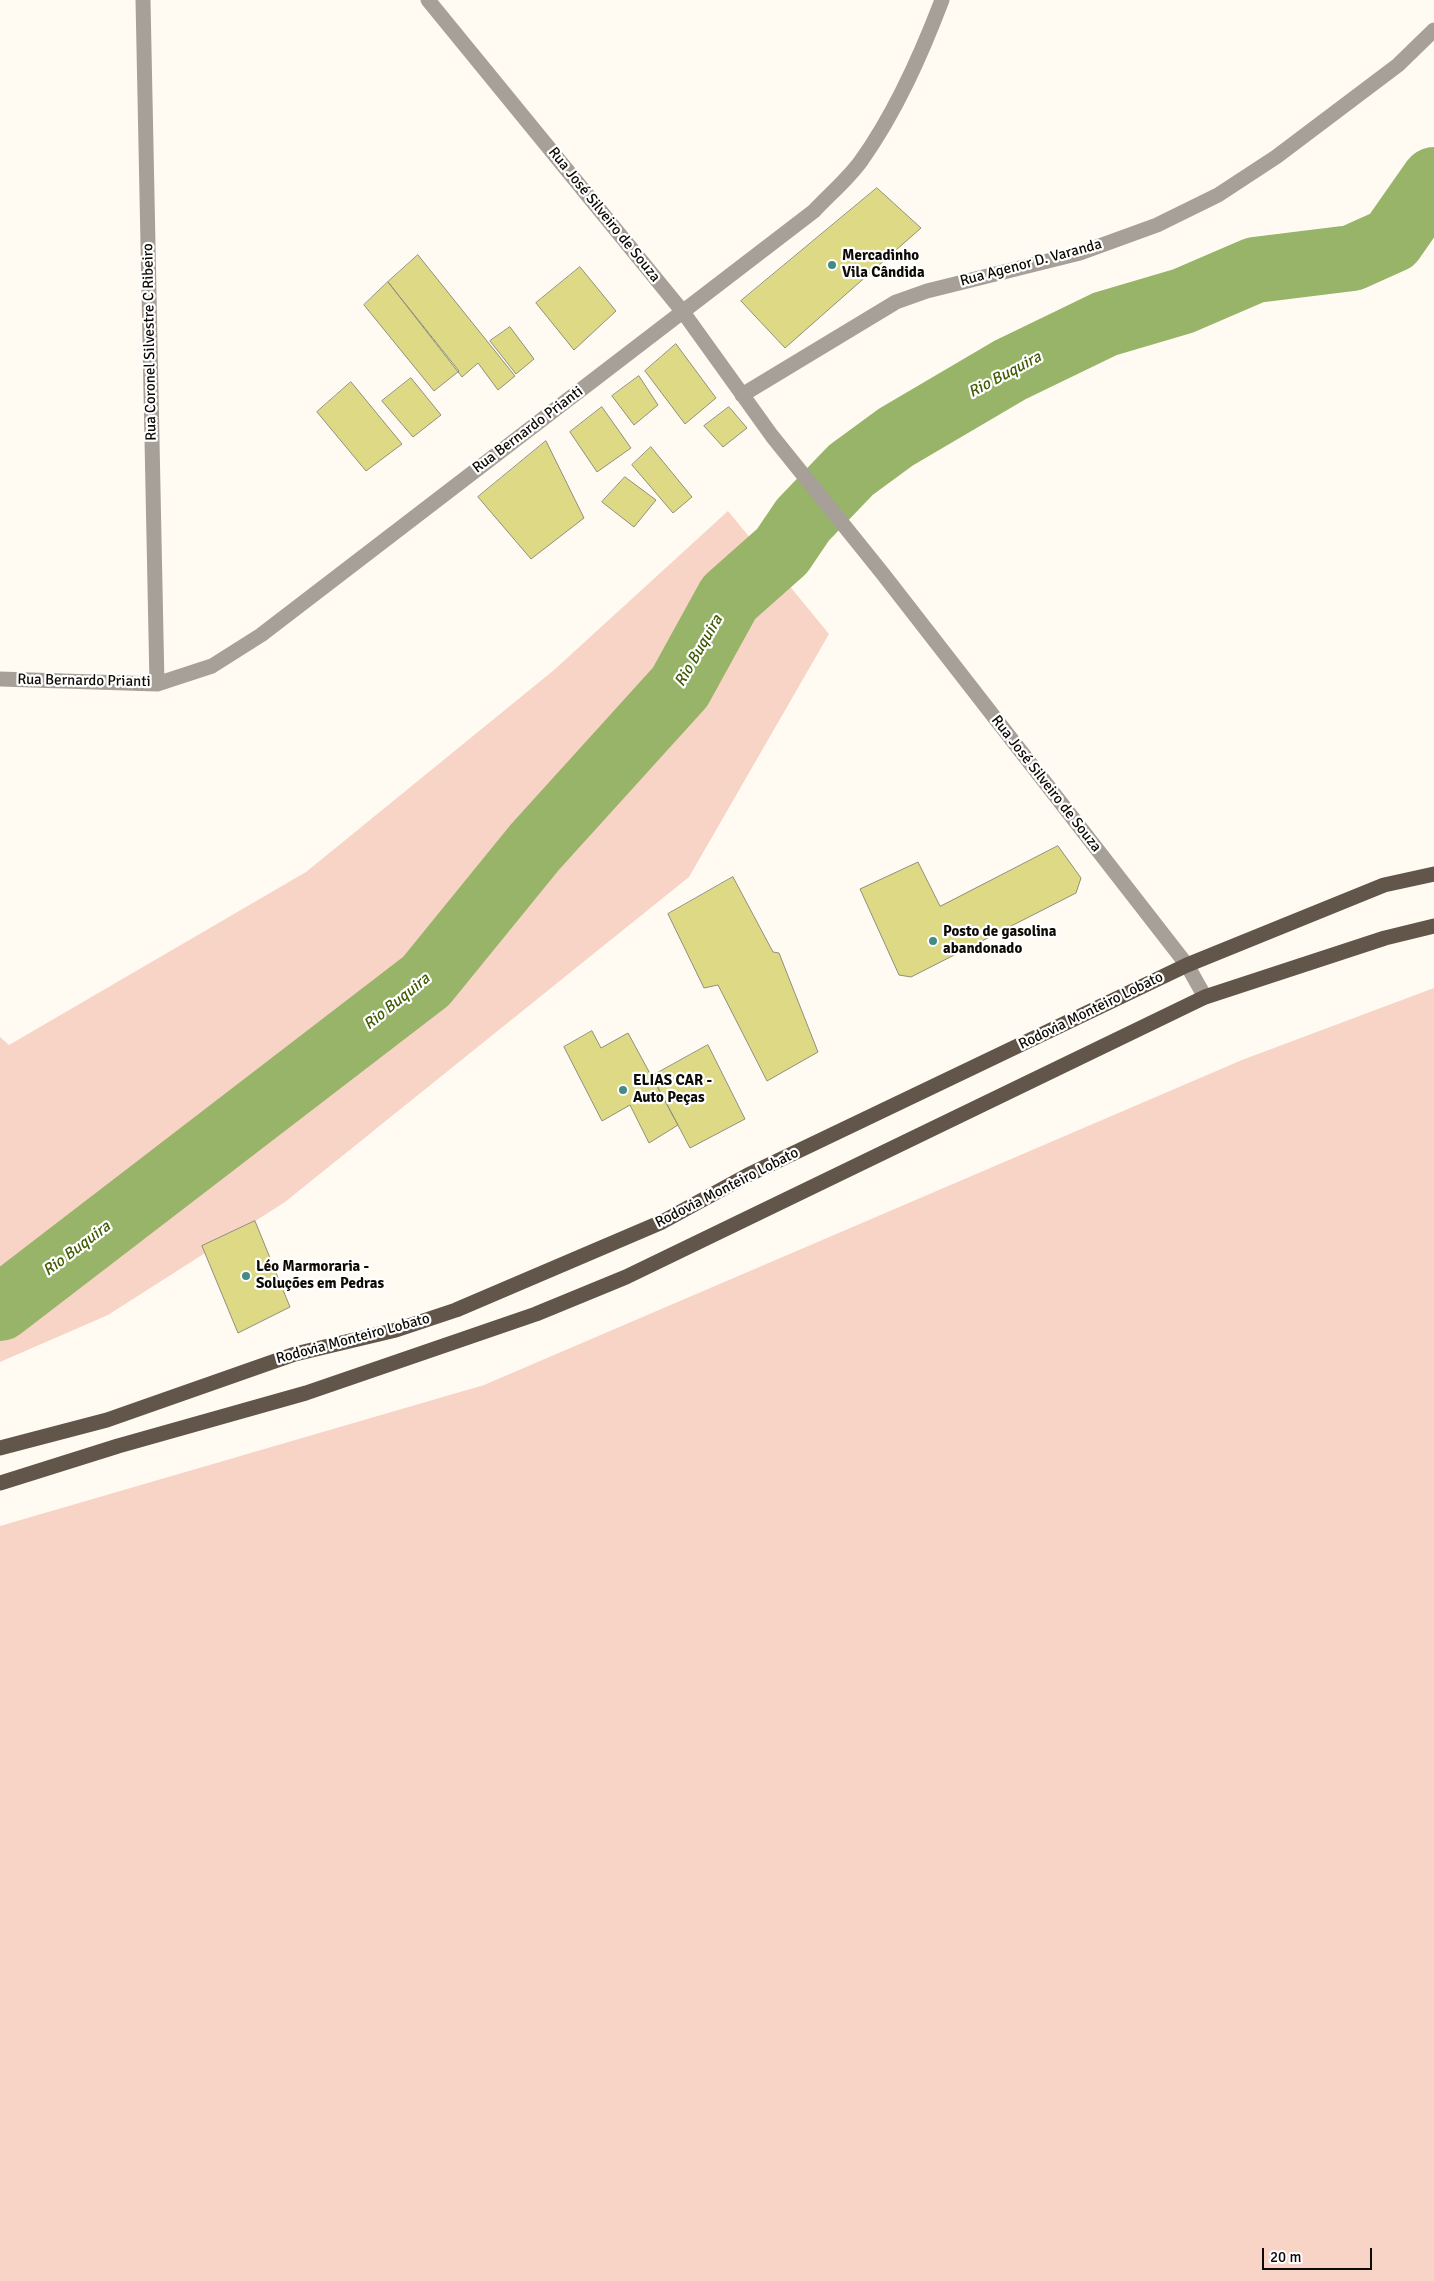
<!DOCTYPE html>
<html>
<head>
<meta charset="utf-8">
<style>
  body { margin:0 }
  #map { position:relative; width:1434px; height:2281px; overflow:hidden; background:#fffbf3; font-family:Signika,sans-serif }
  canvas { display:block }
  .scale { position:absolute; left:1262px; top:2248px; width:110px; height:22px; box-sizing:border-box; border:2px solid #0e0b05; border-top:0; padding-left:6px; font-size:15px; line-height:18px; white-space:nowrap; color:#0e0b05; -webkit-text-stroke:4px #fff; paint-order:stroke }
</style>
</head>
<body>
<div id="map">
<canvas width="1434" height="2281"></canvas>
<div class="scale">20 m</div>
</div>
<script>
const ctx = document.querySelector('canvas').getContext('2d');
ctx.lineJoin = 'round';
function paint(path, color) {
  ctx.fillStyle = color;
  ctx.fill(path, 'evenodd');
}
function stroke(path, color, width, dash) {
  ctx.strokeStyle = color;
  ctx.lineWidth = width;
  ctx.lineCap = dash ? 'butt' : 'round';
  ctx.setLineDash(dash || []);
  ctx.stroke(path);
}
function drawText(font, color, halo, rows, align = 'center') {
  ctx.font = font + ' Signika,sans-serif';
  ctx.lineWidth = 4.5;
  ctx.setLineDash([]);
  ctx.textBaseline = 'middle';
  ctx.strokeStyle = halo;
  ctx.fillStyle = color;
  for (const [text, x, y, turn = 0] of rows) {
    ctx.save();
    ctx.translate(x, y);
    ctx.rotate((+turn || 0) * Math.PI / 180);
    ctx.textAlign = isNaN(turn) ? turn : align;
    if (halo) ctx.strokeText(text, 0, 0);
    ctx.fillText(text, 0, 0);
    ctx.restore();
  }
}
paint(new Path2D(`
  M728,511L829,634L689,877L285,1202L108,1315L0,1362V1037L9,1045L306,872L554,670Z
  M1434,988V2281H0V1526L484,1385L1242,1060Z`), '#f8d4c6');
stroke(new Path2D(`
  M0,1308L426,981L535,847L680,687L729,598L782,551L803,520L851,470L896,437L1010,370L1105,324L1183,301L1255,270L1352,258L1392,240L1434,180`), '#97b469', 66);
const building = new Path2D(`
  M877,188L921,228L785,348L741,301Z
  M418,255L515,376L498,390L478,363L462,377L388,282Z
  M580,267L616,311L574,350L536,303Z
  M388,282L459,371L434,391L364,305Z
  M510,327L534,359L516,374L490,341Z
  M676,344L716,398L685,424L645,371Z
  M639,376L658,405L634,425L612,396Z
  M411,378L441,415L413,437L382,401Z
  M351,382L402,444L366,471L317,412Z
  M602,407L631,448L597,472L570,432Z
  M729,407L747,428L723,447L704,426Z
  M546,441L584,518L531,559L478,497Z
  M651,447L692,497L673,513L632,465Z
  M625,477L656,500L634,527L602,502Z
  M1058,846L1081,878L1076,893L911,977L899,975L860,889L918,862L940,906Z
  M733,877L773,952L779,953L818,1052L767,1081L718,985L704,988L668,914Z
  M592,1031L601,1048L628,1033L678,1125L649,1143L630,1105L602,1121L564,1047Z
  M708,1045L745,1119L690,1148L652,1076Z
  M255,1221L290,1307L238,1333L202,1246Z`);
paint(building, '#ded985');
stroke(building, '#8f8f7c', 1);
stroke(new Path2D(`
  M143,0L157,684
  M428,0L683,312L772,436L883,574L1187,965L1205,997
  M742,395L896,302L927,291L1080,253L1157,225L1218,195L1276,157L1398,65L1434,30
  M0,679L157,684L212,666L261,635L814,211C829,195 848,179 861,161C896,112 921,55 942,0`), '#a7a099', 15);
stroke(new Path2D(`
  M0,1448L107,1420L295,1354L396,1330L456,1310L662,1222L748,1175L1187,965L1384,885L1434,874
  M0,1483L118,1446L306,1393L536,1314L626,1277L1205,997L1385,938L1434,926`), '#62564b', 15);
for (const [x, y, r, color] of [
  [832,265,5,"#438b86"],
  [933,941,5,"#438b86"],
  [623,1090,5,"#438b86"],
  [246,1276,5,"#438b86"]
]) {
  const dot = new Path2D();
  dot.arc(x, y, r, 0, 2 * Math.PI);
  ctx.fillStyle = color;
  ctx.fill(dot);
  stroke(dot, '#fff', 2);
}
drawText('15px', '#0e0b05', '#fff', [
  ["Rua José Silveiro de Souza",604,215,51],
  ["Rua Agenor D. Varanda",1031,263,-15],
  ["Rua Coronel Silvestre C Ribeiro",150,342,-91],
  ["Rua Bernardo Prianti",528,430,-37],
  ["Rua Bernardo Prianti",84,681,1],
  ["Rua José Silveiro de Souza",1046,784,52],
  ["Rodovia Monteiro Lobato",1091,1011,-26],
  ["Rodovia Monteiro Lobato",727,1188,-27],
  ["Rodovia Monteiro Lobato",353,1339,-15]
]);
drawText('bold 15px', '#0e0b05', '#fff', [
  ["Mercadinho",842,256],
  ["Vila Cândida",842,273],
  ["Posto de gasolina",943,932],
  ["abandonado",943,949],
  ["ELIAS CAR -",633,1081],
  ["Auto Peças",633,1098],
  ["Léo Marmoraria -",256,1267],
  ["Soluções em Pedras",256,1284]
], 'left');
drawText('italic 16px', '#415b04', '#fff', [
  ["Rio Buquira",1005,375,-28],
  ["Rio Buquira",699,651,-60],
  ["Rio Buquira",397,1002,-39],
  ["Rio Buquira",77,1249,-37]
]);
</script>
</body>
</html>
